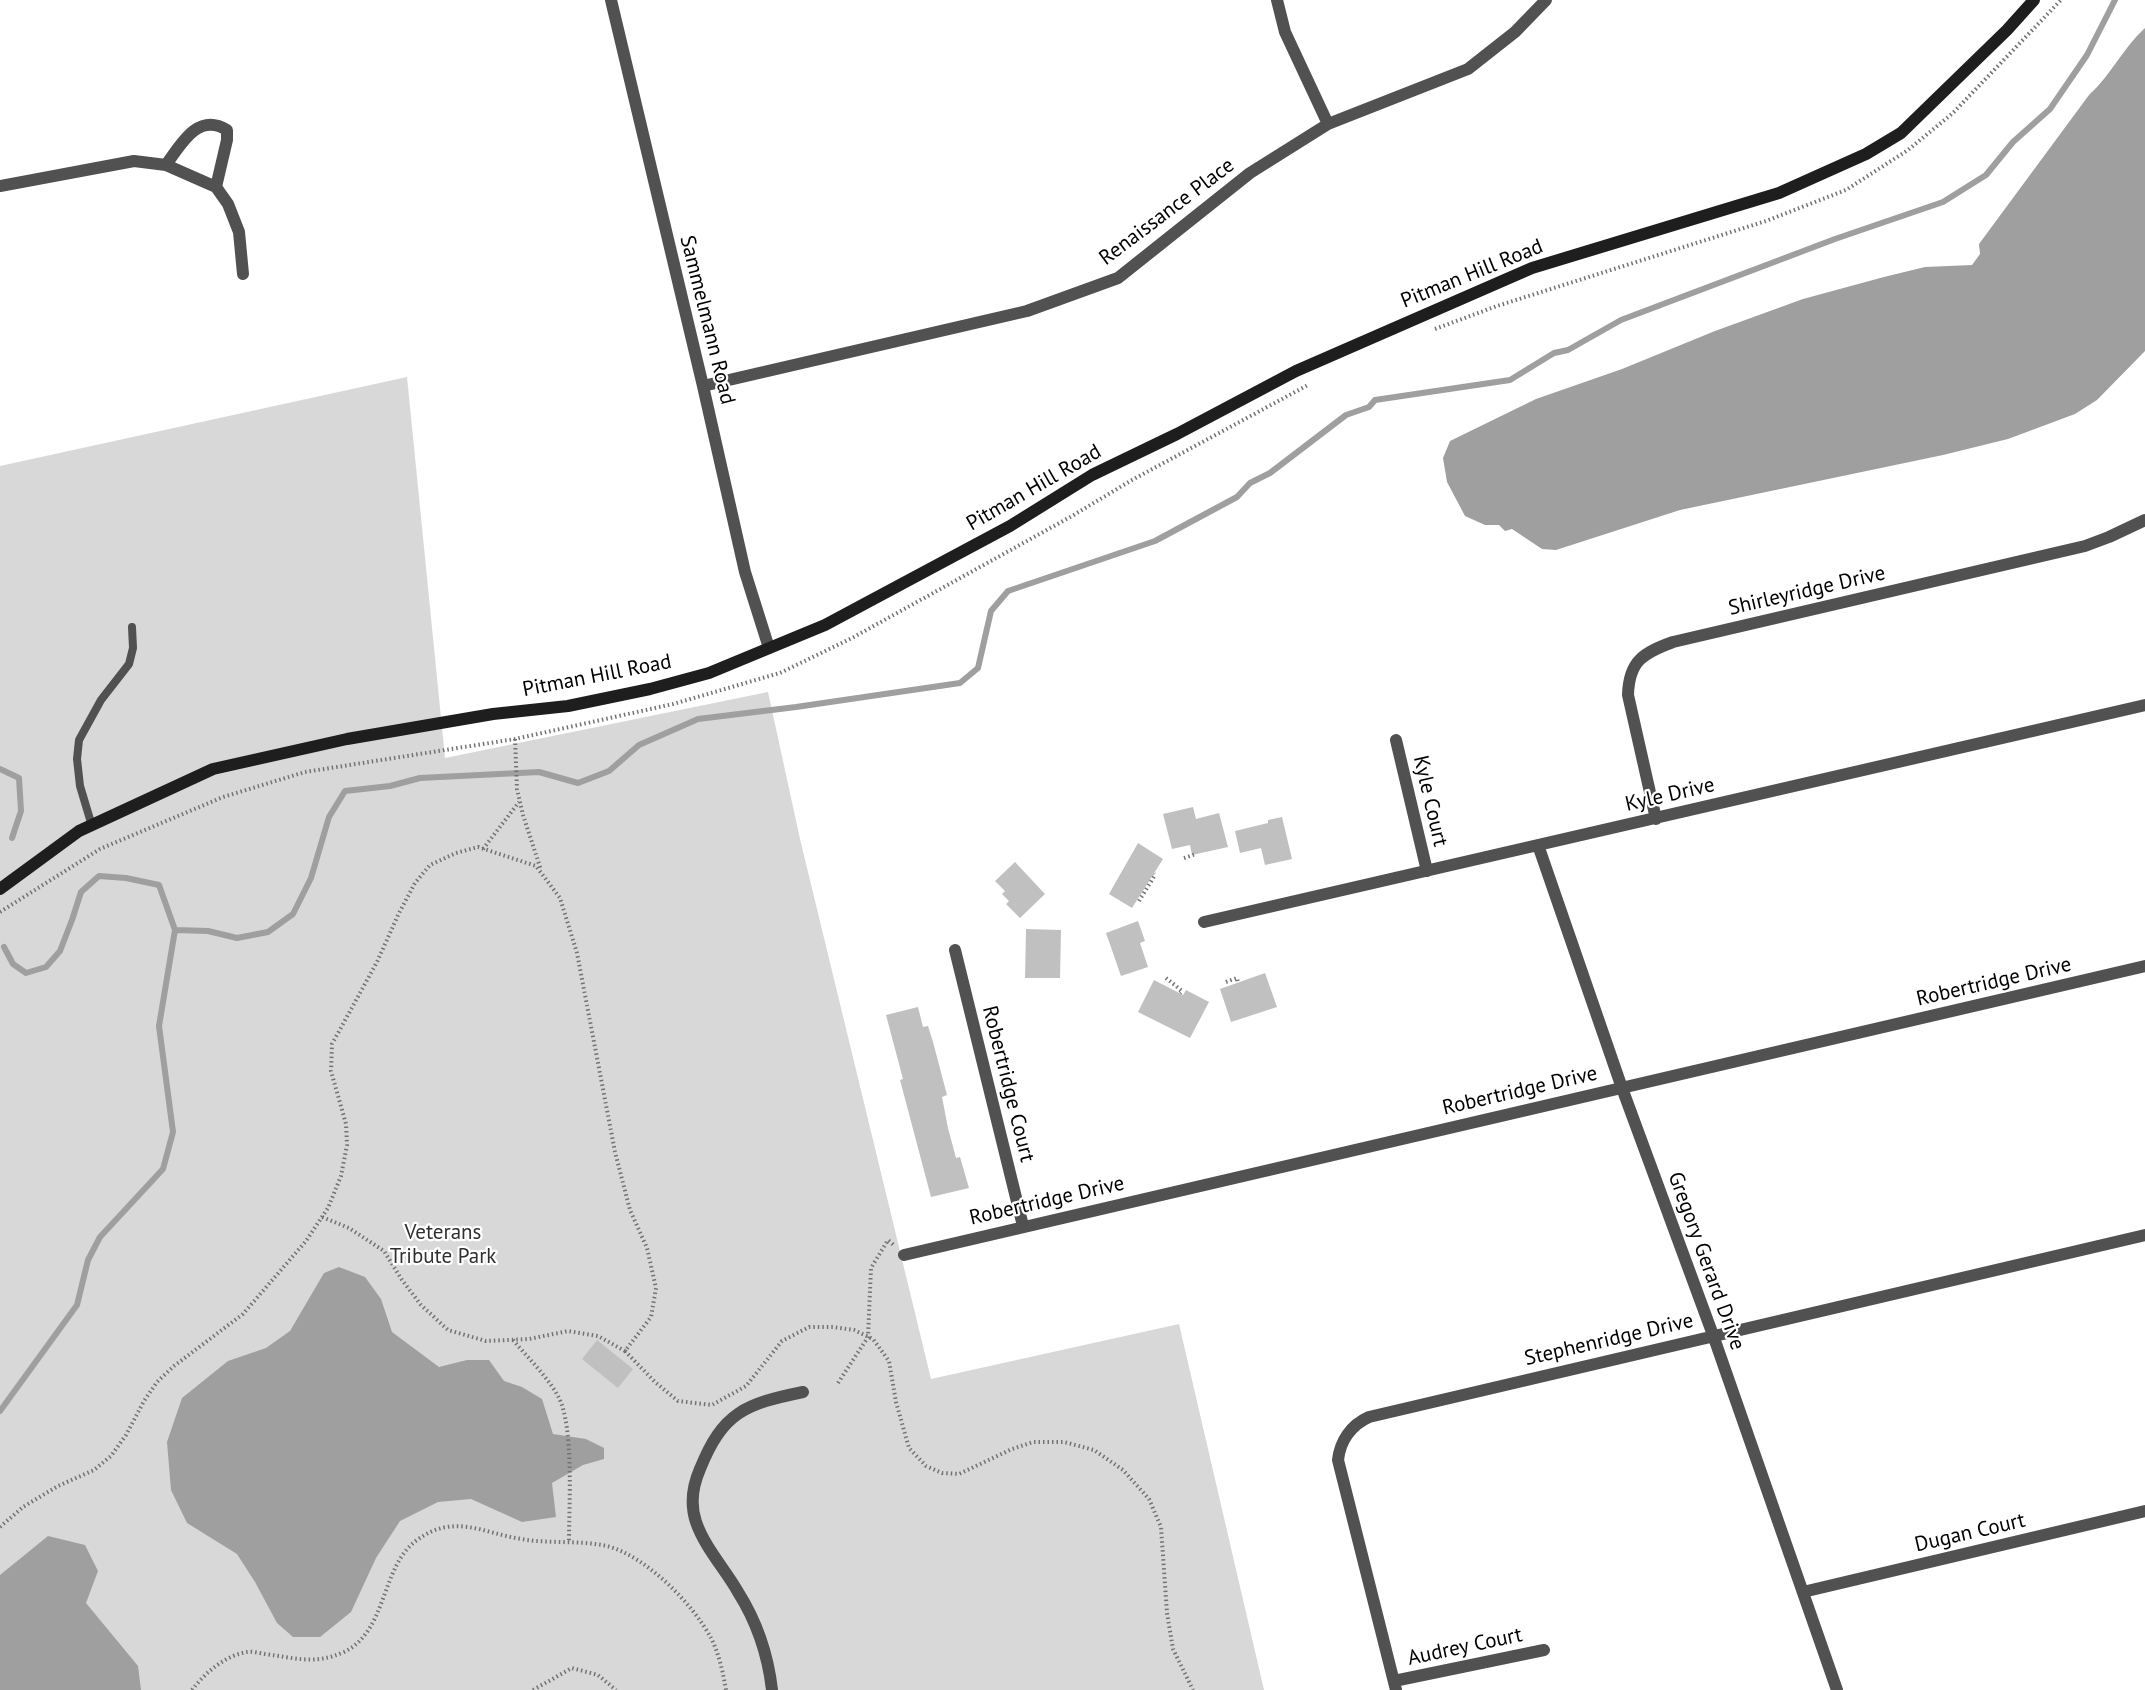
<!DOCTYPE html>
<html>
<head>
<meta charset="utf-8">
<style>
  body { margin:0 }
  canvas { display:block; background:#fff }
</style>
</head>
<body>
<canvas width="2145" height="1690"></canvas>
<script>
const ctx = document.querySelector('canvas').getContext('2d');
ctx.lineJoin = 'round';
function paint(path, color) {
  ctx.fillStyle = color;
  ctx.fill(path, 'evenodd');
}
function stroke(path, color, width, dash) {
  ctx.strokeStyle = color;
  ctx.lineWidth = width;
  ctx.lineCap = dash ? 'butt' : 'round';
  ctx.setLineDash(dash || []);
  ctx.stroke(path);
}
function drawText(font, color, halo, rows, align = 'center') {
  ctx.font = font + ' "PT Sans",sans-serif';
  ctx.lineWidth = 4.5;
  ctx.setLineDash([]);
  ctx.textBaseline = 'middle';
  ctx.strokeStyle = halo;
  ctx.fillStyle = color;
  for (const [text, x, y, turn = 0] of rows) {
    ctx.save();
    ctx.translate(x, y);
    ctx.rotate((+turn || 0) * Math.PI / 180);
    ctx.textAlign = isNaN(turn) ? turn : align;
    if (halo) ctx.strokeText(text, 0, 0);
    ctx.fillText(text, 0, 0);
    ctx.restore();
  }
}
paint(new Path2D(`
  M407,377L445,758L768,692L800,839L931,1379L1179,1324L1264,1690H0V466Z`), '#d8d8d8');
paint(new Path2D(`
  M2145,28V351L2097,400L2075,414L2008,439L1943,455L1680,510L1556,550L1542,549L1512,529L1505,531L1499,525H1485L1465,516L1447,482L1443,458L1450,441L1536,399L1622,369L1715,331L1803,299L1884,277L1925,267L1972,265L1980,254L1979,244L2089,95C2111,75 2123,48 2145,28Z
  M339,1267L365,1277L381,1299L392,1332L439,1367L467,1360H489L504,1381L522,1387L542,1399L553,1434L586,1439L604,1448V1459L583,1465L552,1483L556,1517L522,1522L471,1499L438,1502L400,1521L376,1558L351,1612L320,1637H293L277,1623L255,1582L237,1554L187,1523L171,1490L167,1442L182,1398L228,1361L266,1348L290,1331L324,1273Z
  M48,1536L85,1545L98,1571L86,1603L138,1666L141,1690H0V1575Z`), '#9f9f9f');
stroke(new Path2D(`
  M0,769L19,778L21,811L12,838
  M175,930L208,931L237,938L268,932L293,914L311,878L329,817L345,791L390,786L420,778L539,772L578,783L609,771L639,745L698,719L796,707L960,683L978,668L991,611L1008,591L1155,541L1237,497L1250,483L1270,473L1346,415L1369,407L1375,400L1510,380L1554,353L1568,350L1621,320L1835,239L1943,202L1986,175L2013,142L2050,109L2087,55L2115,0
  M0,1411L77,1305L88,1260L100,1237L163,1169L173,1132L159,1026L175,930L159,885L126,878L99,876L81,892L72,920L60,951L46,967L26,973L13,964L4,947`), '#9f9f9f', 6);
paint(new Path2D(`
  M1193,807L1196,819L1219,813L1228,847L1192,855L1190,845L1172,849L1163,814Z
  M1282,817L1292,859L1265,865L1261,848L1240,853L1235,831L1268,823V820Z
  M1138,843L1163,859L1132,908L1109,894Z
  M1015,862L1045,894L1020,918L1006,904L1009,901L1002,894L1005,891L995,881Z
  M1138,921L1145,941L1140,943L1148,967L1121,976L1106,933Z
  M1026,929L1061,930L1060,978H1025Z
  M1265,973L1277,1007L1231,1022L1220,989Z
  M1154,980L1183,995L1186,990L1209,1002L1190,1038L1138,1012Z
  M918,1007L923,1027L928,1026L933,1042L947,1095L942,1097L948,1128L956,1158L960,1157L969,1188L931,1197L900,1080L903,1079L886,1015Z
  M597,1340L633,1369L618,1388L582,1359Z`), '#c0c0c0');
stroke(new Path2D(`
  M1435,329L1497,306L1766,221L1846,190L1908,150L1953,113L2061,0
  M515,739L517,789L523,815L541,870
  M483,849L519,802
  M1184,858L1196,854
  M1139,901L1155,875L1154,874
  M0,912L100,849L223,797L305,772L515,739L673,704L780,673L852,638L1072,516L1132,480L1308,385
  M1166,978L1182,991L1180,993
  M1226,982L1237,978L1238,983
  M513,1340C528,1358 548,1377 559,1398C574,1428 569,1506 569,1541
  M625,1351L655,1382L678,1401L712,1405L746,1386L782,1341L809,1327H833L854,1330L873,1339L889,1361L896,1402L909,1448L926,1466L942,1473L959,1474L1012,1449L1033,1442H1064L1094,1450L1123,1470L1149,1499L1161,1527L1167,1613L1173,1649L1193,1690
  M838,1383L868,1337L871,1268L888,1240L895,1246
  M0,1527L23,1507L58,1486L94,1470L111,1456L126,1435L144,1401L157,1382L174,1366L243,1314L306,1241L328,1208L341,1176L347,1145L346,1124L331,1071L332,1044L377,962L399,913L415,883L430,865L456,853L478,847L536,866L560,898L577,953L615,1152L630,1210L647,1248L656,1288L651,1317L625,1351L598,1336L568,1331L529,1339L486,1341L448,1330L421,1305L402,1280L384,1251L349,1228L322,1217
  M192,1690C205,1673 224,1656 247,1652C252,1651 259,1653 265,1654C295,1658 315,1665 344,1652C388,1631 380,1567 417,1540C454,1513 483,1533 521,1539C550,1544 579,1540 607,1546C646,1556 693,1604 711,1638C719,1654 723,1672 726,1690
  M533,1690L572,1668L598,1675L616,1690`), '#737373', 4, [1.5, 3]);
stroke(new Path2D(`
  M92,826L80,786L77,759L79,740L101,700L129,664L133,648L132,627`), '#515151', 8);
stroke(new Path2D(`
  M611,0L703,386L745,572L769,648
  M1277,0L1285,32L1328,124
  M166,165C181,144 198,112 227,130V140L216,187
  M0,186L134,161L166,165L216,187L228,204L239,232L243,274
  M703,386L1027,311L1118,278L1250,173L1328,124L1468,69L1515,32L1546,0
  M1396,740L1427,871
  M1656,819L1628,695C1629,661 1643,653 1673,642L2085,546L2109,537L2145,520
  M1538,845L1622,1088L1713,1335L1837,1690
  M1204,922L2145,705
  M955,950L1023,1226
  M904,1255L2145,966
  M1803,1592L2145,1511
  M1394,1681L1544,1650
  M772,1690C768,1655 757,1622 738,1592C725,1569 705,1548 696,1522C690,1504 693,1485 700,1469C723,1412 745,1404 803,1392
  M1396,1690L1338,1460C1340,1441 1351,1425 1369,1417L2145,1235`), '#515151', 12);
stroke(new Path2D(`
  M0,889L79,831L213,769L347,739L493,714L568,706L650,689L709,673L825,625L1010,526L1092,475L1177,434L1296,371L1532,268L1779,193L1866,154L1901,133L2007,30L2034,0`), '#1e1e1e', 12);
drawText('21px', '#000', '#fff', [
  ["Renaissance Place",1167,212,-37],
  ["Pitman Hill Road",1472,274,-22],
  ["Sammelmann Road",707,320,76],
  ["Pitman Hill Road",1034,488,-30],
  ["Shirleyridge Drive",1807,591,-13],
  ["Pitman Hill Road",597,676,-11],
  ["Kyle Drive",1670,795,-13],
  ["Kyle Court",1430,801,77],
  ["Robertridge Drive",1994,982,-13],
  ["Robertridge Court",1008,1084,76],
  ["Robertridge Drive",1520,1091,-13],
  ["Robertridge Drive",1047,1201,-13],
  ["Gregory Gerard Drive",1706,1261,70],
  ["Stephenridge Drive",1609,1340,-13],
  ["Dugan Court",1970,1533,-13],
  ["Audrey Court",1465,1647,-12]
]);
drawText('21px', '#2f2f2f', '#fff', [
  ["Veterans",443,1233],
  ["Tribute Park",443,1257]
]);
</script>
</body>
</html>
